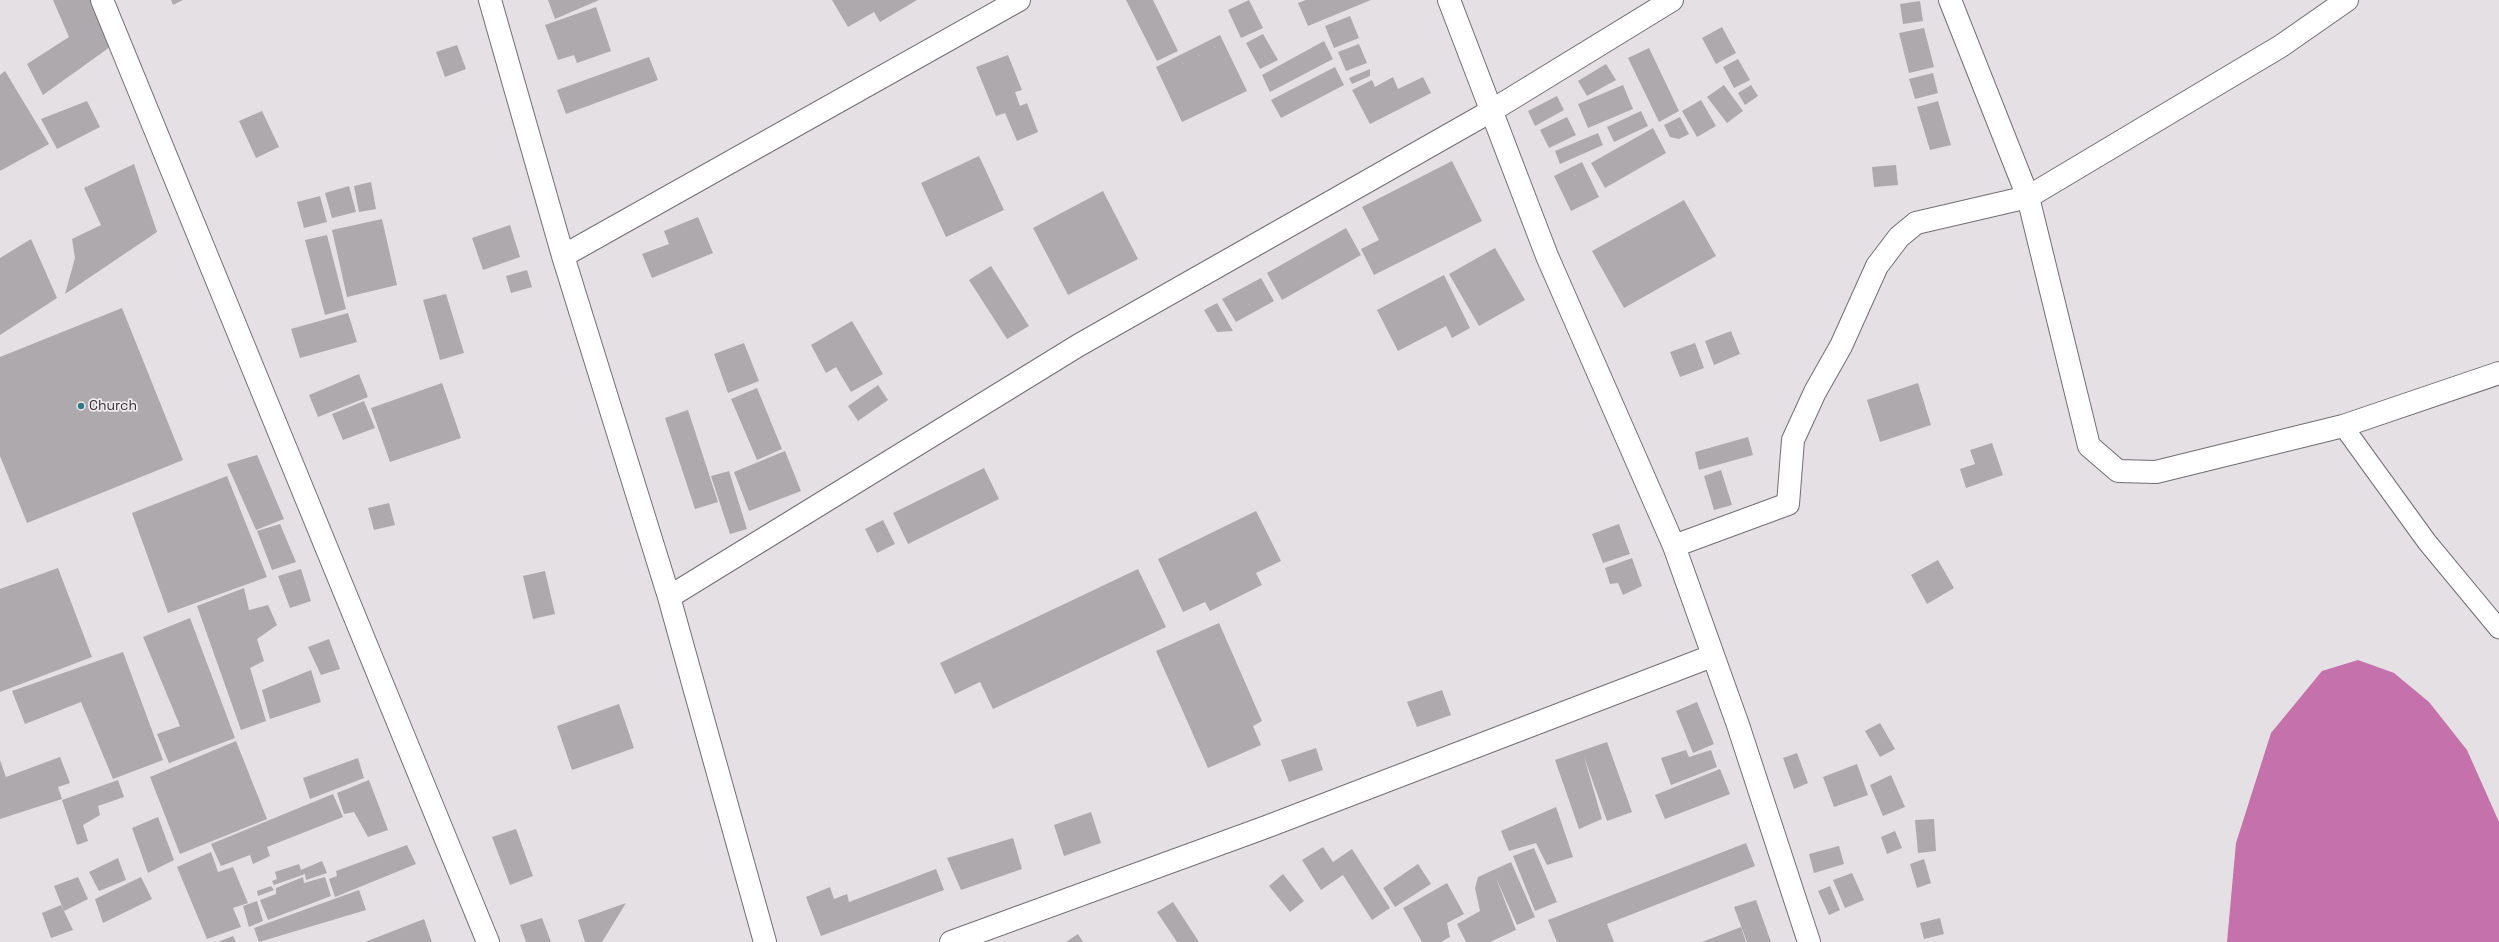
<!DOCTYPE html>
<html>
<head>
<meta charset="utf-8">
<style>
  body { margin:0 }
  canvas { display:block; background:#e4e0e3 }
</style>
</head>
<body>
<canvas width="2499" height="942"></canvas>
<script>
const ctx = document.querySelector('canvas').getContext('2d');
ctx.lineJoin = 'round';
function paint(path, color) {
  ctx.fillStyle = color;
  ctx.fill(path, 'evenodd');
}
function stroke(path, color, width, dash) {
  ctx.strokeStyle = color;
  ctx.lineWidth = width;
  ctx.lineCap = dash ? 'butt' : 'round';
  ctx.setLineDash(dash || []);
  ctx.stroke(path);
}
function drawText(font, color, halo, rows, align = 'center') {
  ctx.font = font + ' "Space Grotesk",sans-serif';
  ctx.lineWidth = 3.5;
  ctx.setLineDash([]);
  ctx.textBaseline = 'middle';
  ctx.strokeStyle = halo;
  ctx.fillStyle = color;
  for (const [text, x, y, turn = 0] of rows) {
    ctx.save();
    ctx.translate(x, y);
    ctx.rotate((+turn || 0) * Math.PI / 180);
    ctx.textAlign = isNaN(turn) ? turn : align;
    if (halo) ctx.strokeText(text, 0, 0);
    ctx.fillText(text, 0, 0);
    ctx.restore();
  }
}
paint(new Path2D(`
  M2358,660L2394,673L2429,702L2467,750L2499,822V942H2227L2236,843L2271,733L2322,671Z`), '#c571ab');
paint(new Path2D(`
  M53,0H93L110,47L43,95L27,64L69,37Z
  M171,0H183L173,5Z
  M548,0H599L555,19Z
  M832,0H917L880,22L874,12L848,27Z
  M1126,0H1153L1178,51L1157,61Z
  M1249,0L1263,28L1241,38L1228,10Z
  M1306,0H1371L1308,26L1298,3Z
  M1920,1L1923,21L1903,24L1900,4Z
  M596,7L611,51L577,63L574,55L558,60L545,25Z
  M1350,16L1359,38L1334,48L1325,26Z
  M1722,27L1736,53L1716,64L1702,38Z
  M1924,28L1934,67L1909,73L1899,33Z
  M1263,34L1278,60L1260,69L1246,43Z
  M1220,35L1247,91L1182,122L1156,67Z
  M1324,41L1333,59L1270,92L1262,75Z
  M1359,44L1367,63L1346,71L1338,52Z
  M457,45L466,69L445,77L436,52Z
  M1649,48L1679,111L1659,122L1628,58Z
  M1008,55L1022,90L1015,92L1020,106L1027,103L1038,132L1017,141L1005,113L996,116L976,67Z
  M649,57L658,80L566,114L557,90Z
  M1738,59L1750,80L1734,88L1723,67Z
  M1606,64L1616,80L1587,96L1578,81Z
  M1335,67L1344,85L1281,118L1271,100Z
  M1370,69V76L1352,84L1349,78Z
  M5,71L49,144L0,171V75Z
  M1933,73L1938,93L1915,99L1909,79Z
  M1393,77L1398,89L1423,77L1431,93L1370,124L1352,90L1372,80L1375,87Z
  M1623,85L1633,109L1588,128L1578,104Z
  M1724,85L1743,111L1727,123L1707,97Z
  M1751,85L1758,96L1745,105L1738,93Z
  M1557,96L1564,110L1535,126L1528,111Z
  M1701,100L1716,126L1697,137L1682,111Z
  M87,101L100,127L57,149L41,119Z
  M1938,101L1951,145L1930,150L1917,107Z
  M262,111L279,147L256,158L239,121Z
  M1641,111L1648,126L1614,142L1607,127Z
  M1567,117L1576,135L1549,148L1540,130Z
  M1680,117L1689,134L1679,139L1670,137L1664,125Z
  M1653,128L1666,153L1605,188L1591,163Z
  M1598,133L1603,145L1560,164L1555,151Z
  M979,156L1004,210L946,237L921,183Z
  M1452,161L1482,221L1374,275L1361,249L1379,240L1362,207Z
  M1582,162L1599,197L1571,211L1554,176Z
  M134,164L157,232L65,294L75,258L72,239L101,225L84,188Z
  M1896,165L1898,185L1874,187L1872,167Z
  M371,182L376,209L359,212L354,186Z
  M349,186L356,212L332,218L325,193Z
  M1103,191L1138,259L1068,295L1033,228Z
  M320,196L327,222L304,228L297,202Z
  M1684,200L1716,256L1624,308L1592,251Z
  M698,217L713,253L652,278L642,254L669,244L664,231Z
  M382,219L397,285L347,297L332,230Z
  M510,225L520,257L483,270L472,238Z
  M1346,228L1361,255L1282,300L1267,273Z
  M327,235L346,309L325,315L305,240Z
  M31,239L57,298L0,335V258Z
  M1495,248L1525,300L1479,326L1449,274Z
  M991,266L1029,326L1007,339L969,280Z
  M527,270L532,287L511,293L506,276Z
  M1444,275L1470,328L1452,338L1446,326L1398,351L1377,310Z
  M1261,278L1274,301L1236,322L1222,299Z
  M446,294L464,353L440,360L423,300Z
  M1217,303L1233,331L1217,332L1204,310Z
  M122,308L183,460L27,523L0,456V357Z
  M348,313L357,342L300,358L291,329Z
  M852,321L883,374L851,392L836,367L826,373L811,345Z
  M1731,331L1740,354L1714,365L1705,341Z
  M744,343L759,381L728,393L714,354Z
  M1695,343L1704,368L1680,377L1670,352Z
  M359,374L368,397L318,417L309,395Z
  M442,383L461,438L390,462L371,408Z
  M1918,383L1931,425L1880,442L1867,400Z
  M878,385L888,400L858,421L848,406Z
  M757,388L782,449L757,460L731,399Z
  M364,401L375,428L343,440L332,414Z
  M688,410L718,502L695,509L665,418Z
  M1748,437L1753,455L1699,470L1695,452Z
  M1992,443L2003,475L1966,488L1960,469L1975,464L1970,450Z
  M785,451L801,491L749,511L734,472Z
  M257,455L284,519L256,530L227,464Z
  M984,468L999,499L908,544L893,513Z
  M1721,470L1732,505L1714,510L1704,476Z
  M729,471L747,529L730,534L711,476Z
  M227,476L267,577L168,613L132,513Z
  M389,503L395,525L374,530L368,508Z
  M1256,511L1281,561L1256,573L1262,585L1210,611L1205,602L1183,612L1158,559Z
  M883,520L895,544L877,553L865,529Z
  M280,524L296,562L272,570L257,531Z
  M1619,524L1630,554L1603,563L1592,534Z
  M1632,558L1642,586L1623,595L1618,583L1610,584L1605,568Z
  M1938,560L1954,588L1927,604L1911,575Z
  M58,568L92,657L0,692V589Z
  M301,569L311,601L290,608L278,576Z
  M1138,569L1166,627L993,709L980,682L955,694L940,663Z
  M545,571L555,614L533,619L523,576Z
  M244,588L249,610L268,605L277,625L257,639L264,661L250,668L266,721L241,730L197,606Z
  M190,618L235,738L169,763L157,734L180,726L143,637Z
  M1219,623L1262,721L1253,726L1261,745L1208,768L1156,651Z
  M329,639L340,669L321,675L308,647Z
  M123,652L163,760L113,779L81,702L25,724L12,691Z
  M311,670L321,702L270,719L262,690Z
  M1442,690L1451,715L1417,727L1407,702Z
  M1697,702L1714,744L1693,753L1676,711Z
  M619,704L634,748L572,770L557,726Z
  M1880,723L1895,749L1880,757L1865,731Z
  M236,741L267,819L180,854L150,777Z
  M1607,742L1632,812L1607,821L1584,757L1602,819L1579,829L1555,760Z
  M1316,748L1323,770L1289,782L1281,760Z
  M1686,750L1689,757L1711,750L1717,767L1671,785L1661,758Z
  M1797,753L1808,783L1794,789L1783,758Z
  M60,757L70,783L58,787L62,799L0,819V760L6,777Z
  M358,758L364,778L310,799L303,778Z
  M1857,764L1868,795L1834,807L1823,777Z
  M1720,769L1730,794L1665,819L1655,795Z
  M1891,775L1905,807L1883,816L1870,785Z
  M118,780L124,797L98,806L100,815L83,825L88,841L77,845L62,800Z
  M369,780L388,830L368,837L354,812L344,814L337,793Z
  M333,794L343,817L267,847L270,856L253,864L250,855L221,866L211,844Z
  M1556,807L1573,857L1547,865L1536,843L1509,851L1501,831Z
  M1091,812L1101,843L1064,856L1054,825Z
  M158,817L174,860L148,873L132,828Z
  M1934,819L1936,851L1918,853L1915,820Z
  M516,829L533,876L510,885L492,837Z
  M1895,831L1902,848L1887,854L1881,837Z
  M1013,838L1022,869L961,890L947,858Z
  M1746,843L1755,866L1607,924L1614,942H1557L1548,920Z
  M407,845L416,864L335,897L329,879L337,876L336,871Z
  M1839,846L1844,864L1814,873L1809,854Z
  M1323,847L1333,862L1352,849L1390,908L1372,920L1343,875L1321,890L1302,860Z
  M1534,848L1557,902L1535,911L1513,856Z
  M211,852L218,872L233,867L248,903L233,908L241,927L207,939L177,867Z
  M118,858L126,880L99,891L89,872Z
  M1924,859L1931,883L1917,888L1910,864Z
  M322,861L327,873L306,880L305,874L274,885L272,881L277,879L275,872L299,864L301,870Z
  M1511,862L1535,917L1517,925L1496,878L1516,930L1490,942H1466L1457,924L1480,911L1475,888L1478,877Z
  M1418,864L1431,884L1395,907L1383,888Z
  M936,869L944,890L821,936L806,897L830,887L834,899L847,894L849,902Z
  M1852,873L1864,900L1845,908L1833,880Z
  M1283,874L1304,901L1290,912L1269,886Z
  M78,877L88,899L64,911L54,886Z
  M141,877L152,899L103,923L95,899Z
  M303,877L304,883L325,877L331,896L268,920L260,900L276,894V888Z
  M1447,883L1464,914L1447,923L1450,937L1441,942H1422L1403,908Z
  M271,886L274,890L258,896L257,891Z
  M1830,886L1840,910L1829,915L1818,891Z
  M359,890L366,910L259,942L254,928Z
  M1756,900L1771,942H1747L1734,907Z
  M257,901L263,921L249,927L243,906Z
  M1173,902L1199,942H1177L1157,912Z
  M626,903L602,942H585L578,920Z
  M61,905L73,930L51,938L42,913Z
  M542,918L551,942H526L520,925Z
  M1940,918L1944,934L1924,939L1920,923Z
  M424,919L432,942H365Z
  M1741,927L1746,942H1702Z
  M1078,934L1083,942H1066Z
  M233,936L236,942H218Z`), '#aea9ac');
const service = new Path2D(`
  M2343,426L2427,542L2499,629`);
const minor = new Path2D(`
  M102,0L488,942
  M490,0L563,256L669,597L765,942
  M1449,0L1547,256L1674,546L1738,725L1809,942
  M1950,0L2028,197L2089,446L2118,471L2156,472L2343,426L2499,373
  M563,256L1019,0
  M1674,546L1788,504L1793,440L1815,392L1841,346L1877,266L1899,237L1916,223L2028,197L2281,46L2347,0
  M669,597L1079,345L1491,111L1672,0
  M951,942L1266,827L1712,656`);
stroke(service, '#736e71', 21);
stroke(minor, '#736e71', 24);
stroke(service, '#fff', 19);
stroke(minor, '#fff', 22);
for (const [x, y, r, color] of [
  [81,406,4,"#317b7f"]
]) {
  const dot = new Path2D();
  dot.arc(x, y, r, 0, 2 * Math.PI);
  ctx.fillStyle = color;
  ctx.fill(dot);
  stroke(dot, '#f2edf0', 1.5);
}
drawText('14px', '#2f2d2e', '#f2edf0', [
  ["Church",89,406]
], 'left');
</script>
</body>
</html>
